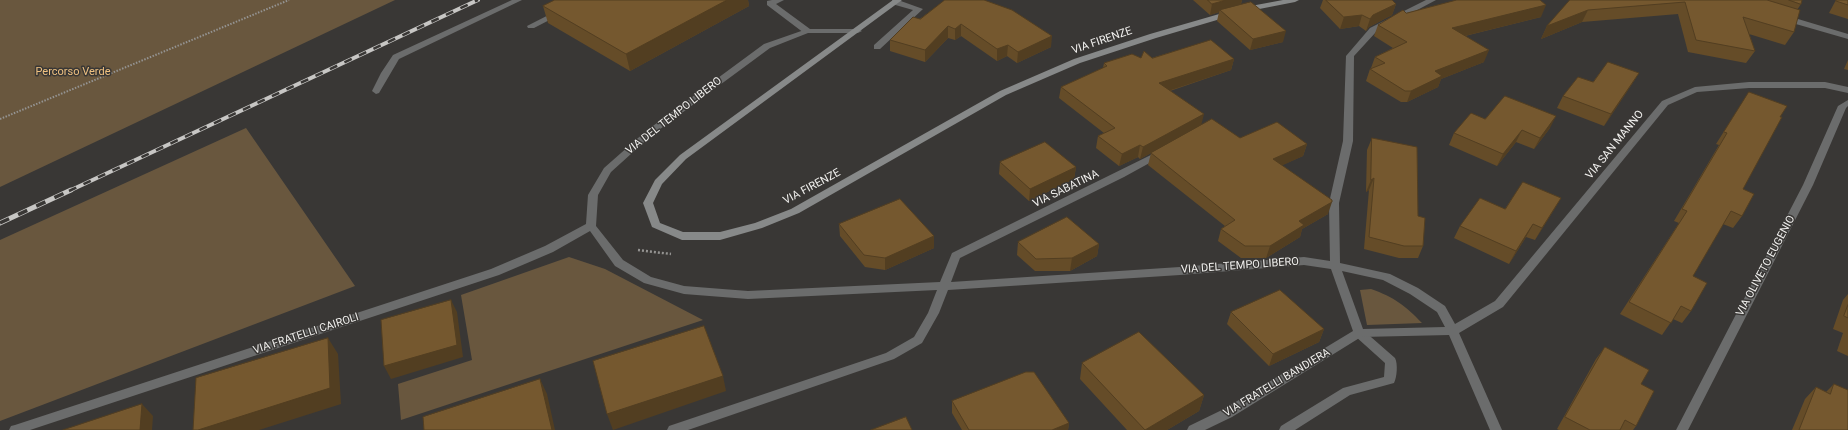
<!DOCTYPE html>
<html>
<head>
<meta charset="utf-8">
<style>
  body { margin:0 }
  canvas { display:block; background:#393735 }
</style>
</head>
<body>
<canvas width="1848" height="430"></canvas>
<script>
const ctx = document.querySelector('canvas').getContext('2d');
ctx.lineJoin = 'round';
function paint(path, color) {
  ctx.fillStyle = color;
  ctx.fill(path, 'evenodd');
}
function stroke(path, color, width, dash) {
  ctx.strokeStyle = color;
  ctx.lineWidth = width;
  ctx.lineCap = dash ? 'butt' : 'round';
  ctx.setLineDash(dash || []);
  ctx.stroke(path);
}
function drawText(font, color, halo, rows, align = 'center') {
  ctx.font = font + ' Roboto,sans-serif';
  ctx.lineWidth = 3;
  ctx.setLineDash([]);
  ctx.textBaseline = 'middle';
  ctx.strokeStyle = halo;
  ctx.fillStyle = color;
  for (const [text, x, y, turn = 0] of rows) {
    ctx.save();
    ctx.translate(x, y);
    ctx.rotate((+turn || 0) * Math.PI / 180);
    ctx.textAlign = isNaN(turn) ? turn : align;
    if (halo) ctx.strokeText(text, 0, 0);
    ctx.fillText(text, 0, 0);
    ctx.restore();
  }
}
paint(new Path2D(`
  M0,0H395L0,187Z
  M246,128L355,286L0,421V240Z
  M569,257L605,269L703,320L401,420L398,384L472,360L461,295Z
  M1371,289C1394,297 1406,306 1422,323L1367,325L1360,290Z`), '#69573e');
stroke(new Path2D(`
  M0,119L289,0`), '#949391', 2, [1.5, 1.5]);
stroke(new Path2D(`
  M638,250L671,254`), '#949391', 2.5, [2, 2]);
paint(new Path2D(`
  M512,0H522L399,59L379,93L376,94L372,91L381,73L393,55Z
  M578,0H588L534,28H528L527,26Z
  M772,0H784L776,4L810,29V33H804L767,5V1Z
  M892,0H898L923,9L880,49H874V45L913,10L892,4Z
  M1359,329L1363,330L1395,358C1398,364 1397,377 1394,383L1350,395L1295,430H1279L1281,426L1343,388L1384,377L1385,363L1355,336L1353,333L1355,330Z`), '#6b6c6c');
paint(new Path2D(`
  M1426,0H1436L1376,32L1354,56L1353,141L1339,203L1340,263L1390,274L1418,288L1445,306L1455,324L1495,301L1662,101L1695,87L1749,82H1825L1848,87V93L1825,88H1749L1697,92L1668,105L1503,307L1459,333L1502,430H1490L1449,335L1361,337L1232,417L1205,430H1187L1189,426L1224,409L1353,331L1331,269L1304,265L1180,275L948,290L939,313L922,343L894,359L688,430H667L669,426L886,353L914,337L928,313L937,290L748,299L684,294L644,283L615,266L590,231L553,252L499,275L30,430H9L11,426L15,425L491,269L545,246L586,224L588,195L604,168L646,131L764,44L807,29H858L862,31L858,33H808L770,48L652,135L611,172L598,195L596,226L623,260L651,277L684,286L748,291L940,282L952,253L1161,150L1164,151L1166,153L1164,155L1124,177L960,258L951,282L1180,267L1304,257L1330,261L1329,203L1343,141L1346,56L1370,28ZM1342,271L1383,280L1410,294L1437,312L1445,327L1363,329Z
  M1782,16H1788L1848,34V39L1782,20Z
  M1848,100V106L1846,108L1813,185L1688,430H1676L1803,185L1838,106Z`), '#6b6c6c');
paint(new Path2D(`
  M893,0H902L686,159L662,184L653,203L660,223L683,232H720L755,223L791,209L1000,91L1074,59L1150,34L1240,8L1283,0H1299L1295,2L1244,12L1156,38L1080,63L1006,95L799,213L762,228L720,240H682L652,227L643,203L655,180L680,155Z`), '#878989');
const railFar1 = new Path2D(`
  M69,191L478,0`);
const rail = new Path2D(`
  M0,223L71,190`);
stroke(railFar1, '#c7c6c4', 4);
stroke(rail, '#c7c6c4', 5);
stroke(railFar1, '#393735', 2.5, [8]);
stroke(rail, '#393735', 3.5, [10]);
paint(new Path2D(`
  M555,0H748L749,6L630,71L548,23L543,6Z
  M945,0L1051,47L1017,63L1007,56L997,61L961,36L955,40L948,38L925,62L890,51V40L920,19Z
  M1193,0H1242L1241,4L1283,42L1250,50L1217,21L1219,12L1210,15Z
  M1323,0H1392L1396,4L1392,15L1369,27L1366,31L1359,26L1340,29L1320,8Z
  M1570,0H1802L1801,4L1797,10L1794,32L1785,45L1749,34L1755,51L1746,63L1688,52L1678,14L1582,22L1541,39L1547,26Z
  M1836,0H1848V19L1829,13Z
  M1406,13L1541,17L1465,36L1484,62L1441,79L1438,87L1407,102H1401L1366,81L1370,69H1372L1371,68L1375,57L1393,48L1374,36L1378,25Z
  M1141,58H1152L1234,59L1231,70L1170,91L1201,126L1240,138L1307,144L1303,156L1282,165L1328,214L1302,229L1300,237L1266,258H1241L1218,241L1221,229L1225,226L1148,165L1151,153L1140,159L1138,157L1119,166L1096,148L1098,136L1104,133L1059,98L1061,87L1103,68L1104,63Z
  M1848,60V70L1844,69Z
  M1639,73L1632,84L1604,126L1557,108L1563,96L1593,82Z
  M1749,92L1780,117L1743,189L1742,216L1733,228L1723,224L1693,276L1691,311L1682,323L1673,319L1662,335L1620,314L1679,223L1674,221L1719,145L1716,144Z
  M1485,119L1550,128L1534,149L1516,142L1497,166L1449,145L1454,133Z
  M1372,138L1418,216L1423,246L1418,258H1399L1364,249L1369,190L1366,192L1367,150Z
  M1000,162L1076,167L1074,179L1029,201L999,174Z
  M1561,198L1535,240L1526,237L1509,264L1454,238L1460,226L1505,209Z
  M839,224L934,236V248L885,270L865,267L840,236Z
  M1018,242L1099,244L1097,256L1070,271H1035L1017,255Z
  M1848,294V356L1837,351L1843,333L1833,329L1843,300Z
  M1231,312L1324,329L1319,342L1269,366L1227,324Z
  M1605,347L1641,384L1636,426L1633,430H1559L1557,429L1596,359Z
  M1082,363L1204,395L1199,411L1167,430H1127L1080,379Z
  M1834,384L1848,430H1792L1805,399L1816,387L1826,392Z
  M952,401L1069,423L1068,430H962L952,413Z`), '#654c28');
paint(new Path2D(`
  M727,0H748L749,6L630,71L626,54Z
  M1226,0H1242L1240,6L1220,10L1219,12L1210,15L1212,4Z
  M1396,4L1392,15L1369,27L1366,31L1370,19L1373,15Z
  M1546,5L1541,17L1448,40L1452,28Z
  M1588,10L1582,22L1541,39L1547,26Z
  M1362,15L1359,26L1340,29L1344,17Z
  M961,24V36L955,40V29Z
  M948,26V38L925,62V50Z
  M1286,31L1283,42L1250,50L1253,39Z
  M1052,36L1051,47L1017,63L1018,52Z
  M1008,45L1007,56L997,61V49Z
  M1489,50L1484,62L1441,79L1438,87L1407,102L1411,91L1435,71Z
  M1234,59L1231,70L1156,95L1159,83Z
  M1639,73L1632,84L1604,126L1611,114Z
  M1204,114L1201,126L1140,159L1143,147Z
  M1556,116L1550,128L1534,149L1540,138Z
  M1522,130L1516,142L1497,166L1503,154Z
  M1307,144L1303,156L1270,171L1273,159Z
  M1140,145L1138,157L1119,166L1122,154Z
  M1076,167L1074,179L1029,201L1030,189Z
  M1374,178L1369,190L1366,192L1371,180Z
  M1561,198L1554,210L1535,240L1542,228Z
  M1332,202L1328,214L1302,229L1300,237L1266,258L1270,246L1299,221Z
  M1533,224L1526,237L1509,264L1516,251Z
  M934,236V248L885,270V258Z
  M1099,244L1097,256L1070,271L1072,258Z
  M451,300L457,312L463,357L391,379L384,366Z
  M1324,329L1319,342L1269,366L1273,354Z
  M328,338L338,354L341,404L259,430H198Z
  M723,376L726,391L613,430L607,414Z
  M540,379L547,394L555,430H552Z
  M1204,395L1199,411L1167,430H1145Z
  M142,404L153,416L152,430H140Z
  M1069,423L1068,430H1052Z`), '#523e21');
const building = new Path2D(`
  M555,0H727L626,54L543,6Z
  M945,0H984L1012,10L1052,36L1018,52L1008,45L997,49L961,24L955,29L948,26L925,50L890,40L913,17L920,19Z
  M1208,0H1226L1212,4Z
  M1326,0H1392L1396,4L1373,15L1370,19L1362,15L1344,17Z
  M1457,0H1540L1546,5L1452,28L1489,50L1435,71L1442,76L1411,91H1405L1370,69L1385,63L1375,57L1407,42L1378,25L1403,10L1406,13Z
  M1570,0H1767L1800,10L1794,32L1743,17L1755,51L1696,40L1685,2L1588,10L1547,26Z
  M1789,0H1802L1801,4Z
  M1837,0H1848V5L1836,1Z
  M1251,2L1286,31L1253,39L1220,10Z
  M1211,40L1234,59L1159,83L1204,114L1143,147L1140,145L1122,154L1098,136L1115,128L1061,87L1107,66L1104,63L1132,54L1141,58L1144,51L1152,58Z
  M1608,62L1639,73L1611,114L1563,96L1578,77L1593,82Z
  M1749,92L1787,106L1780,117H1782L1743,189L1754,194L1742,216L1731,211L1693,276L1707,283L1691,311L1681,306L1671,323L1629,302L1687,211L1682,209L1727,133L1724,132Z
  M1505,96L1556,116L1540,138L1522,130L1503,154L1454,133L1471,113L1485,119Z
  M1212,119L1240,138L1277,122L1307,144L1273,159L1332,200V202L1299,221L1304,225L1270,246H1245L1221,229L1235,220L1151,153Z
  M1372,138L1417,147L1418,216L1425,218L1423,246H1404L1369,237L1374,178L1371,180Z
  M1045,142L1076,167L1030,189L1000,162Z
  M1523,182L1561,198L1542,228L1533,224L1516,251L1460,226L1480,198L1505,209Z
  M900,199L934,236L885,258L864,255L839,224Z
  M1067,217L1099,244L1072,258L1036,259L1018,242Z
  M1280,290L1324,329L1273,354L1231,312Z
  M451,300L457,345L384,366L381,320Z
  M1848,305V318L1844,316Z
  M704,326L723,376L607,414L593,361Z
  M1139,332L1204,395L1145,430L1082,363Z
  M328,338L330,388L198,430H193L196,378Z
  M1605,347L1649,370L1641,384L1654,391L1636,426L1625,420L1620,430H1590L1565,417Z
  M1026,372H1034L1069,423L1052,430H969L952,401Z
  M540,379L552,430H424L423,417Z
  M1834,384L1848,390V430H1799L1816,387L1830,394Z
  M142,404L140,430H63Z
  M906,417L912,430H871Z`);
paint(building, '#75582f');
stroke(building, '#523e21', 1);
drawText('11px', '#f1f0ee', '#393735', [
  ["VIA FIRENZE",1102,41,-19],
  ["VIA DEL TEMPO LIBERO",674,116,-38],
  ["VIA SAN MANNO",1615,145,-51],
  ["VIA FIRENZE",812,187,-28],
  ["VIA SABATINA",1066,189,-26],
  ["VIA DEL TEMPO LIBERO",1240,266,-4],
  ["VIA OLIVETO EUGENIO",1766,266,-62],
  ["VIA FRATELLI CAIROLI",306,334,-18],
  ["VIA FRATELLI BANDIERA",1277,383,-31]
]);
drawText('11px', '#efc180', '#393735', [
  ["Percorso Verde",73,72]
]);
</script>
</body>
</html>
